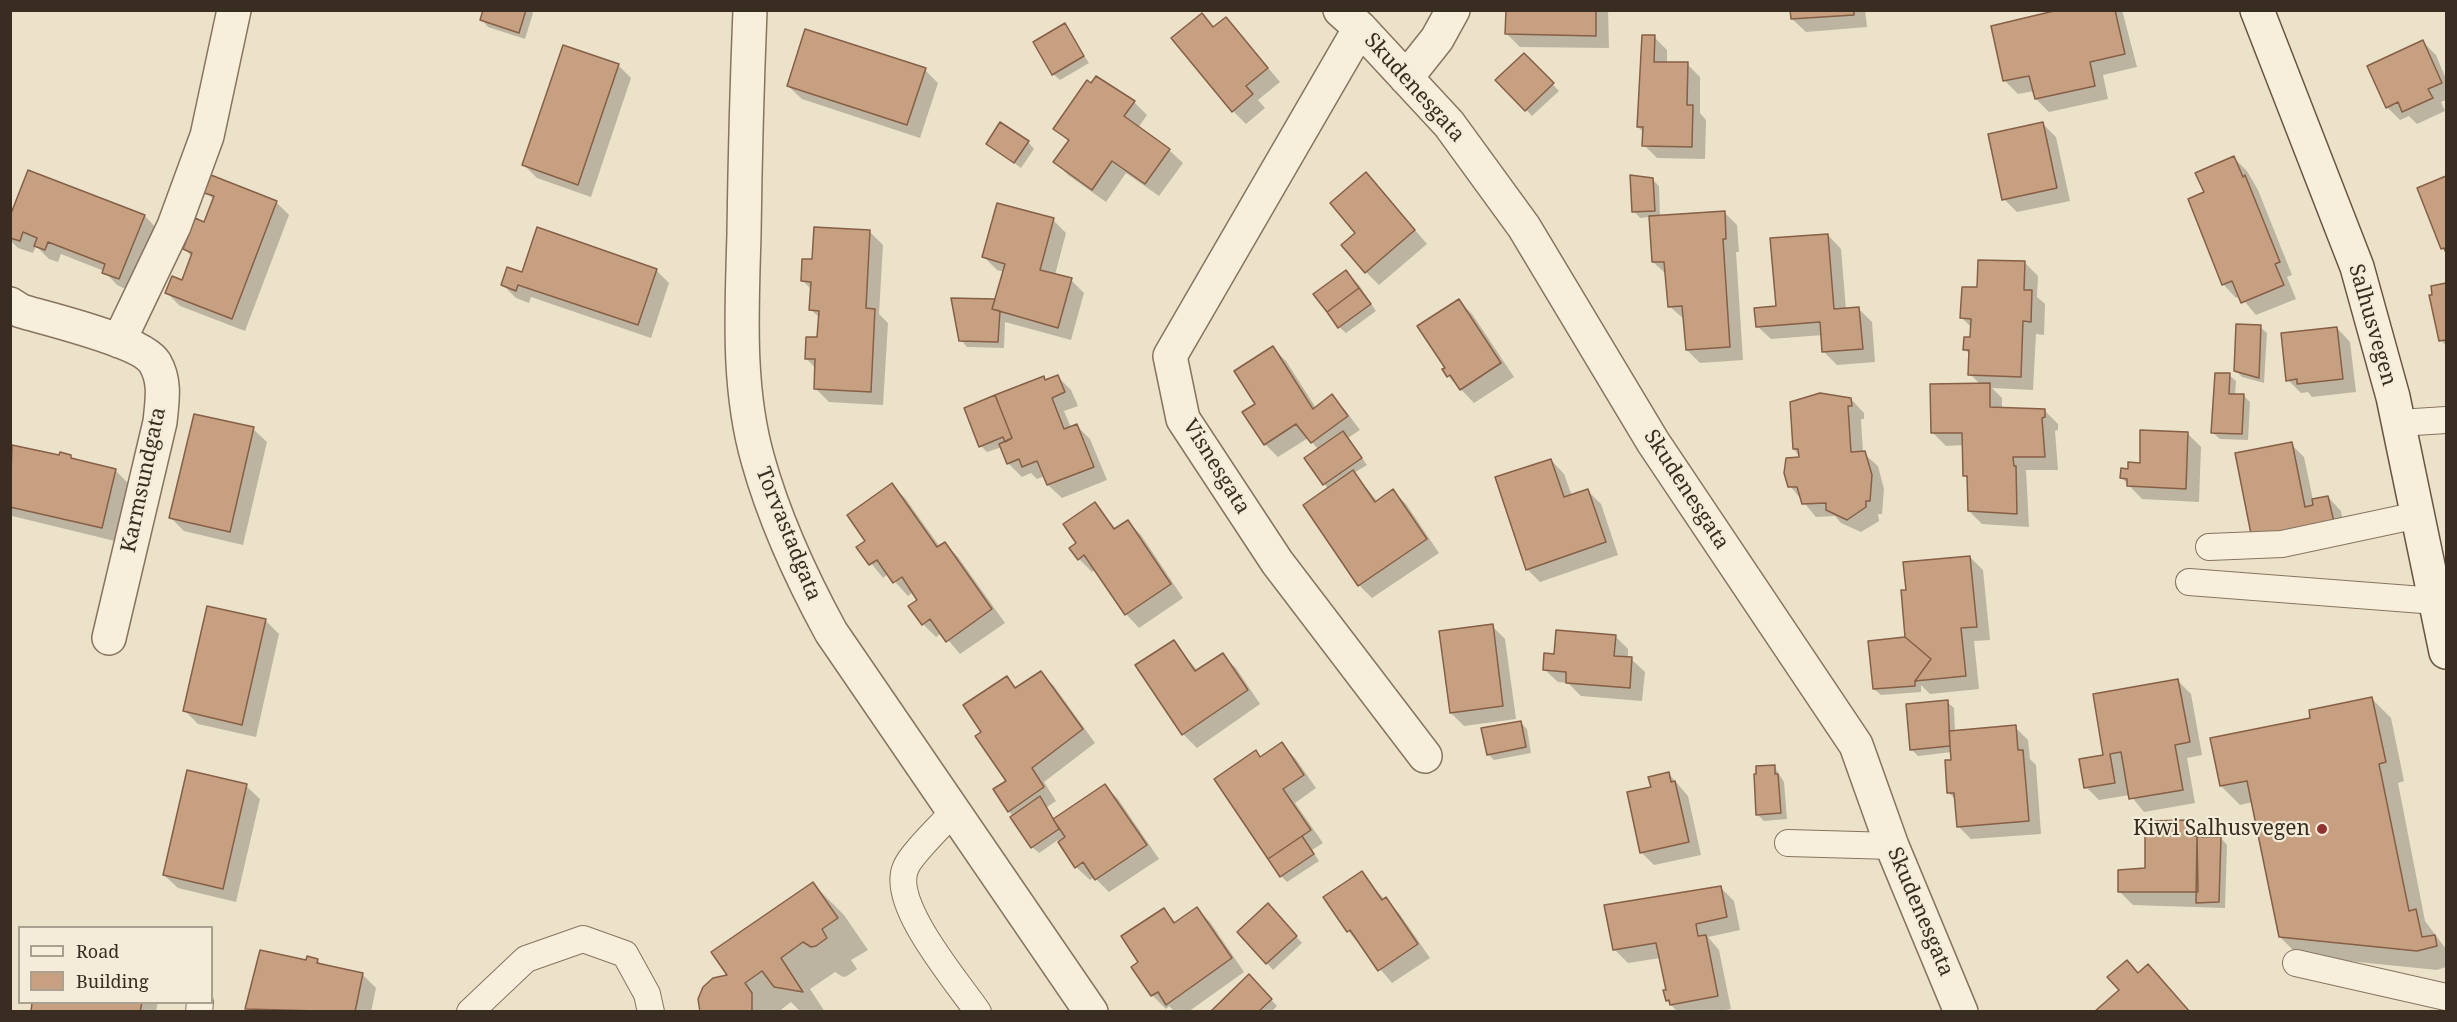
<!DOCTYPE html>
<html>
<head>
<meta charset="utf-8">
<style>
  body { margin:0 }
  #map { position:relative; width:2457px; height:1022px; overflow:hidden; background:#ece2c9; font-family:"Noto Serif",serif }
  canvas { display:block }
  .frame { position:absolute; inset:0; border:12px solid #392d21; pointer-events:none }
  .legend { position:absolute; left:18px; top:926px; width:195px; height:78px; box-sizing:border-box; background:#f4ecd8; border:2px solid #a9a08f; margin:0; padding:8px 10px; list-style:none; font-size:18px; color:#392d21 }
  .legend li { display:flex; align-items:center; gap:12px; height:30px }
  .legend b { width:30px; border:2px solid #a9a08f }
</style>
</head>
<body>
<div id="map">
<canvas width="2457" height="1022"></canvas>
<div class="frame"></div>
<ul class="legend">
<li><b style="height:8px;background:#f7efdc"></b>Road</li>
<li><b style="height:16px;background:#c79f81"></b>Building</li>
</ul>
</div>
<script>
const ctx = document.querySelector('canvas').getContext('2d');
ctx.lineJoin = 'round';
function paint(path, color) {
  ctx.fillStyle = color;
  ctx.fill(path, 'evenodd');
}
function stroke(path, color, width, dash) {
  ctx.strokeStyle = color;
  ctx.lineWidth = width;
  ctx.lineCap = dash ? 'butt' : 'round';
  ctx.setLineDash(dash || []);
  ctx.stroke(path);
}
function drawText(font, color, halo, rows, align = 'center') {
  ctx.font = font + ' "Noto Serif",serif';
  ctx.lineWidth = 4.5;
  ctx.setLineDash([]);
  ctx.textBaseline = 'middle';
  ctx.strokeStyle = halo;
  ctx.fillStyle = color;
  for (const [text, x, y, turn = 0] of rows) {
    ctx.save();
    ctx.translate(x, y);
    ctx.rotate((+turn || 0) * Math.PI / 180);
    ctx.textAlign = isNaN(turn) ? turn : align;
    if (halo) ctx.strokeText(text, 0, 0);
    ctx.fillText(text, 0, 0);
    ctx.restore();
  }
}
paint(new Path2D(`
  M485,10H530L533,13L525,39L488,27L482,20Z
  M1506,10H1608L1609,48L1520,47L1506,33Z
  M1792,10H1865L1867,27L1806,32L1792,19Z
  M2064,10H2122L2137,67L2103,75L2108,99L2049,112L2036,99L2034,91L2018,94L2005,81L1992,27Z
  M1201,15L1215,28L1239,33L1280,82L1258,100L1265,108L1246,124L1233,111Z
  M1064,25L1089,63L1060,80L1053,74Z
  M1654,37L1667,50V64H1687L1700,77V113L1706,120L1705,159L1657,158L1644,145V133L1638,127Z
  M2423,42L2436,55L2446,79V100L2441,102L2445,111L2417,124L2409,116L2400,120L2387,107Z
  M1524,55L1559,91L1532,116L1498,80Z
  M618,65L631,78L591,197L537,178L524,165Z
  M925,70L938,83L920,138L802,99L788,86Z
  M1134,102L1147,115L1138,128L1169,150L1183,163L1159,196L1126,173L1106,202L1068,175L1055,162L1069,142L1055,129Z
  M2043,124L2056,137L2070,201L2017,212L2004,199Z
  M1028,142L1034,149L1021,168L988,144Z
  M2234,158L2247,171L2258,190L2292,275L2287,277L2296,299L2256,315L2240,296L2236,298L2223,284L2206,193Z
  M29,172L145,216L158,230L132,292L117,285L104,271L61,254L58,262L49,259L36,246L33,253L18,248L10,240V221Z
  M2446,177V252L2442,248L2419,189Z
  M1652,179L1659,186L1660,217L1724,212L1737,225L1739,252H1736L1743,360L1700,363L1687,350L1685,320L1669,306L1667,275L1653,262L1650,217L1640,218L1634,211Z
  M1379,188L1427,244L1379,285L1366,272Z
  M206,192L276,202L289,215L245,331L180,306L167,293L183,282L192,257L185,249L205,224L214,200Z
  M1053,220L1066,233L1055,275L1071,280L1084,293L1071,340L1005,322L1004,348L967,347L961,340L996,301L1004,272L997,270L984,257Z
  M869,231L883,245L879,314L888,323L883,405L829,402L815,388L816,369L807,359L819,339L820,318L811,310L812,290L802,280L814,261Z
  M1828,235L1841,249L1846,310L1859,309L1872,322L1875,362L1837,365L1824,352L1823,335L1771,339L1757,326L1777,307Z
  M2025,263L2038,276L2037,297L2045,304L2044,335L2036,334L2033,390L1992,388L2002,398V409L2045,411L2058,424V430L2055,431L2058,470H2026L2029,527L1982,524L1969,511V480L1964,475V445L1946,446L1932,432L1981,385L1970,374L1971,355L1965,350L1971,339L1972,328L1962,318Z
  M656,270L669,283L651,338L531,297L529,303L516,298L503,285Z
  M1346,272L1359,285L1376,311L1346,333L1339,327Z
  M2446,284V346L2441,340L2432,287Z
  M1459,301L1472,314L1514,377L1474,403L1448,376L1447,369Z
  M2260,327L2267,333L2264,383L2242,377L2236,371Z
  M2337,328L2350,342L2356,392L2312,397L2308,392L2301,393L2288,380Z
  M1273,348L1286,361L1316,408L1332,396L1345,410L1360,430L1348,438L1367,465L1354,473L1378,502L1393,491L1406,504L1439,553L1372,598L1359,585L1329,489L1324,484L1319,450L1308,438L1278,457L1265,444L1257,404Z
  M2229,375L2236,381L2235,395H2243L2250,402L2248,440L2220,439L2213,433Z
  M1058,377L1071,390L1078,406L1064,411L1071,428L1077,426L1090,439L1107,480L1062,498L1048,485L1045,476L1037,479L1031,473L1022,477L1009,464L1002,447L987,452L981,446L1044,378L1047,381Z
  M1851,399L1864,413V419H1861L1863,453L1878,466L1884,489L1882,514H1878L1879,521L1861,532L1841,523L1835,516L1816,517L1790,486L1800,458L1794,449Z
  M253,429L267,442L243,545L184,531L171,518Z
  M2188,434L2201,447L2199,502L2142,499L2122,478Z
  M2291,444L2304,457L2313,500L2328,497L2341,511L2346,536L2267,551Z
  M14,447L60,457L70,456L75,461L115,470L129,484L115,541L12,516L10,521V460Z
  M1551,460L1564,474L1572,496L1588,491L1601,504L1618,555L1540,582L1527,569Z
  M891,485L905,498L940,547L945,544L958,557L1005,623L960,654L942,633L936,637L923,624L919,600L913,592L908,596L888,574L883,578L858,547L867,541Z
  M1095,504L1116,529L1128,522L1141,535L1183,598L1139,628L1126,614L1095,570L1092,572L1079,559L1078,543Z
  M1970,557L1983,570L1990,640L1974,641L1979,689L1930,694L1921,685V692L1881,695L1874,689L1907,639V591Z
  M208,608L266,621L279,634L256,737L198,724L185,711Z
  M1492,626L1505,639L1516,719L1464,726L1451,713Z
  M1615,636L1628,649V659H1631L1645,672L1642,701L1581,696L1568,683L1558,682L1544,669L1555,655Z
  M1173,642L1198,671L1222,655L1236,668L1260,704L1197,748L1183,734L1137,666Z
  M1040,672L1054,686L1095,743L1044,782L1056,801L1047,807L1055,820L1105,786L1118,799L1159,859L1109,892L1094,877L1090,880L1076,867L1058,840L1039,853L1032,847L1009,811L1008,781L983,732L1007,678L1017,688Z
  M2178,681L2191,694L2202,755L2187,758L2195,803L2144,812L2130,795L2099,800L2086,787L2105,756Z
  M2372,699L2391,718L2404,781L2398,783L2425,921L2446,949V967L2437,970L2299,956L2280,937L2253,802L2240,805L2221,786L2312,719Z
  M1947,702L1954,708L1955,732L2015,727L2028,740L2030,759L2036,765L2041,834L1971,839L1958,826L1956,800L1949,793L1952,752L1918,756L1911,749Z
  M1520,722L1527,729L1531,753L1494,760L1488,754Z
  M1282,744L1295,758L1316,788L1295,803L1323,843L1312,850L1319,861L1287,882L1281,876L1256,752L1261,758Z
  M1774,766L1784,782L1787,819L1764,821L1758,815Z
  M1669,774L1688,796L1701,855L1654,865L1641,852L1652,788Z
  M246,786L260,799L236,902L178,888L164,875Z
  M2186,822L2199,835L2200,839L2221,838L2227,845L2225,908L2133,905L2119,891L2147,869Z
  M1361,873L1385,900L1399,913L1430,958L1392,983L1348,931Z
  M813,884L844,915L868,950L851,960L857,969L847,976L843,977L835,972L810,989L825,1012H801L791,1002L778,1012H702L729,976Z
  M1721,888L1734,901L1740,930L1708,937L1719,950L1731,1009L1716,1012H1678L1667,1001L1668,991L1660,958L1628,963L1614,949Z
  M1197,909L1210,922L1244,972L1188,1012H1175L1169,1006L1166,1009L1152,995L1133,967L1140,962L1164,910L1176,923Z
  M1274,912L1302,943L1273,970L1239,932Z
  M317,960L323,966L363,975L376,988L371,1012H250L247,1009L307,962Z
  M1249,976L1277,1006L1271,1012H1212Z
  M34,1002H158L156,1012H32Z`), '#0003');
const building = new Path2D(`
  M483,10H526L519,33L480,20Z
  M1506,10H1596V36L1505,34Z
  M1790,10H1854V15L1791,19Z
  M2058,10H2115L2125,54L2090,62L2095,86L2035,99L2029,76L2003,81L1991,26Z
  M1202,13L1213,27L1226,17L1268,68L1246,86L1253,94L1232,112L1171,38Z
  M1065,23L1084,56L1052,75L1033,42Z
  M805,29L926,68L907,125L787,86Z
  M1642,35H1655L1654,62H1688L1687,105H1693L1692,147L1642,146L1643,127H1637Z
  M2423,40L2442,83L2428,89L2433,98L2402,112L2398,102L2386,108L2367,66Z
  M563,45L619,64L578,185L522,165Z
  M1524,53L1554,83L1525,111L1495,80Z
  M1096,76L1135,101L1124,116L1170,149L1145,184L1112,161L1092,190L1053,162L1069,140L1053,129L1087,80L1091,83Z
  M1000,122L1029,141L1014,163L986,144Z
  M2043,122L2057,188L2002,200L1988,134Z
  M2234,156L2243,177L2245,175L2280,262L2275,264L2284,285L2241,303L2232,281L2222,285L2188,199L2204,192L2195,173Z
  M28,170L145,215L119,279L102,273L105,264L48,242L45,250L34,246L37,238L23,232L20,241L10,238V216Z
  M1366,172L1415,230L1365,273L1341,245L1355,233L1330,203Z
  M211,175L277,201L232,319L165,293L172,276L182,280L192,253L183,249L195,218L204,222L214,196L204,193Z
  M1630,175L1653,178L1655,211L1632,212Z
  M2446,176V253L2444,248L2441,249L2417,188Z
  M997,203L1054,218L1040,270L1072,278L1058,328L992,309L1005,264L982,257Z
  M1725,211L1726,239H1723L1730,347L1686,350L1682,306L1668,307L1664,262H1652L1649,216Z
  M537,227L657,269L638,325L518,285L516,291L501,285L507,267L522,272Z
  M814,227L870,230L866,308L875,309L871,392L814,389L815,359H805L806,337H817L819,311L809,310L811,282L801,281L802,259H812Z
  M1828,234L1834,309L1859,307L1863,349L1822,352L1820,322L1756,327L1754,308L1776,306L1770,238Z
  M1978,260L2025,261L2024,290H2032L2031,322L2023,321L2021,377L1968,375L1969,350H1963L1964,337H1970L1971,319L1960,318L1962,287H1977Z
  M1346,270L1359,288L1327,312L1313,294Z
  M2446,283V340L2439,341L2429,295H2432L2431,286Z
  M1359,288L1371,304L1338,328L1327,312Z
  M951,298L995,299L992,309L1000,311L998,342L959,341Z
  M1459,299L1501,363L1460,390L1450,375L1447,377L1442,369L1445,368L1417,326Z
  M2236,324L2261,325L2259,378L2234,371Z
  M2337,327L2343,379L2297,384V379L2286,381L2281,333Z
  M1273,346L1313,409L1332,394L1348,416L1311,443L1296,424L1264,445L1242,412L1255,404L1234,371Z
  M2215,373H2230L2229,394H2244L2242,434L2211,433Z
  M1058,375L1065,392L1052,398L1064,429L1077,424L1094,467L1047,485L1037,461L1022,467L1019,459L1007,464L999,444L1012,438L995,395L1044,376L1045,380Z
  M1990,383V407L2045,409V417L2042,418L2045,457H2013L2014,466H2016L2017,514L1968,511L1967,476H1963L1962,433H1931L1930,384Z
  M1820,393L1851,398L1852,406H1848L1851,452L1865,451L1872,475L1870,501H1866V507L1847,520L1826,510V503L1802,504L1797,487H1788L1784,473L1786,458L1799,457L1798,449H1793L1790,402Z
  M995,395L1012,438L1005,442L1003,437L979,447L964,408Z
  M194,414L254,427L230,532L169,518Z
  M2140,430L2188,432L2186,489L2127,486V479L2120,478L2121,468L2128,469V462L2140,463Z
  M1343,431L1362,458L1323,485L1304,458Z
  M2292,442L2305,507L2313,505L2312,499L2328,496L2334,522L2252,539L2235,453Z
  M12,445L59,455L60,452L71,455V458L116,469L102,528L10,507Z
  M1551,459L1564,497L1588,489L1606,542L1526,570L1495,477Z
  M1353,470L1375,502L1393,489L1427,539L1358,586L1303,505Z
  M892,483L937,547L945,542L992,609L946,642L930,619L922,625L908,606L917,600L902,577L893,583L877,560L869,565L856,547L865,541L847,515Z
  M1095,502L1114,529L1128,520L1171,584L1125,615L1084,555L1078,560L1069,548L1076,543L1063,524Z
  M1970,556L1977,627L1961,628L1966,676L1915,681L1931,659L1905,637L1901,590H1906L1903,562Z
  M207,606L266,619L242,725L183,711Z
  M1493,624L1503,706L1450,713L1439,631Z
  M1556,630L1616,635L1614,656L1632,657L1630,688L1566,683V672L1543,670L1544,653L1554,654Z
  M1905,637L1931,659L1915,681V686L1873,689L1868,641Z
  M1174,640L1195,671L1223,653L1248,690L1182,735L1135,665Z
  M1041,671L1083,729L1032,768L1044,787L1008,812L993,789L1006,781L975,736L981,732L963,705L1007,676L1015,688Z
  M2178,679L2190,742L2175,745L2183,790L2129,799L2121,752L2110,754L2115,783L2084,788L2079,759L2103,755L2093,694Z
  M2372,697L2386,762L2379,764L2409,911L2416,909L2422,937L2435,935L2437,946L2417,951L2279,937L2247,781L2220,786L2210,738L2310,718L2309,710Z
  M1948,700L1950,746L1910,750L1906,704Z
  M1521,721L1526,747L1487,755L1481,728Z
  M2016,725L2018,750H2023L2029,821L1957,827L1954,793H1947L1945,760H1951L1949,731Z
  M1282,742L1304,775L1283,789L1311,830L1268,859L1214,779L1256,750L1260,757Z
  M1775,765V774H1778L1781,813L1756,815L1754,774H1756V766Z
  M187,770L247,784L223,889L163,875Z
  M1669,772L1671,782L1675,781L1689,842L1640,853L1627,792L1651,787L1648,777Z
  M1105,784L1147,845L1095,880L1083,862L1075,868L1058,842L1065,837L1053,819Z
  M1040,796L1059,829L1031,848L1010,817Z
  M2187,820V836H2197L2198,892H2118V870L2145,868V837L2150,836V821Z
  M1302,836L1314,854L1280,877L1268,859Z
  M2197,837H2221L2219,902L2196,903Z
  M1362,871L1382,900L1386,897L1418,944L1378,971L1350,930L1347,932L1323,897Z
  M813,882L838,918L822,929L827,938L816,946L811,947L803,942L781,958L803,992L774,987L762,971L745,983L752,993V1012H700L698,999L703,987L713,978L727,975L711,952Z
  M1721,886L1727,917L1696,924L1698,936L1706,935L1718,996L1670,1005L1669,1000L1666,1001L1663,990H1666L1656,943L1613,950L1604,905Z
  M1268,903L1297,936L1266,964L1237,932Z
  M1197,907L1232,958L1166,1005L1158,992L1151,996L1131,967L1138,962L1121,936L1164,908L1174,923Z
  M260,950L306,960L307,956L318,959L317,963L363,973L355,1012L245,1009Z
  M2127,960L2138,973L2148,964L2190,1012H2094L2119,990L2107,977Z
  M1249,974L1272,999L1258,1012H1210Z
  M32,1002H142L140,1012H31Z`);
paint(building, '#c79f81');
stroke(building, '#855f46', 1.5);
const lane = new Path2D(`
  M2399,423L2446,420
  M2209,547L2282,544L2418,515
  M2189,582L2436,601
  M954,811C942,825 912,853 906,867C889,903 957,981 978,1012
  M1788,843L1892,846
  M2296,963L2446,997
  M199,1012L200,1002
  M470,1012L526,959L583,939L625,954L647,994L651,1012`);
const street = new Path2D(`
  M750,10C747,85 745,159 744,234C742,309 737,387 758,460C775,521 801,577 831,632L1091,1012
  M1340,10L1360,28L1449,124L1524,227L1653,442L1856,745L1892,846L1961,1012
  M1360,28L1170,356L1183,419L1277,562L1425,756
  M1406,78L1437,39L1453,10
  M10,304L21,311C48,319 142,341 155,363C166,382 162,401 160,422L109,638
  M119,341L174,226L207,136L234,10`);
const secondary = new Path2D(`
  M2257,10L2357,267L2393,397L2446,652`);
stroke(lane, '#87745f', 28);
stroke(street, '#87745f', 36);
stroke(secondary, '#695642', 36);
stroke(lane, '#f7efdc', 26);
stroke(street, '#f7efdc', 33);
stroke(secondary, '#f7efdc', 33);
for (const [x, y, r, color] of [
  [2322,829,6,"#923333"]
]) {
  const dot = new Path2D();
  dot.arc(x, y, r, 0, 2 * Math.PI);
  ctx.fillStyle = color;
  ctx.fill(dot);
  stroke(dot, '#f4ecd8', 2);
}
drawText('21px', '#392d21', '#f4ecd8', [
  ["Skudenesgata",1414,88,48],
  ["Salhusvegen",2372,325,74],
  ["Visnesgata",1216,467,58],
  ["Karmsundgata",144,480,-78],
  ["Skudenesgata",1686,490,57],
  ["Torvastadgata",788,534,68],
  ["Skudenesgata",1920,912,67]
]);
drawText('21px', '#392d21', '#f4ecd8', [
  ["Kiwi Salhusvegen",2310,829]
], 'right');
</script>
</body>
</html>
